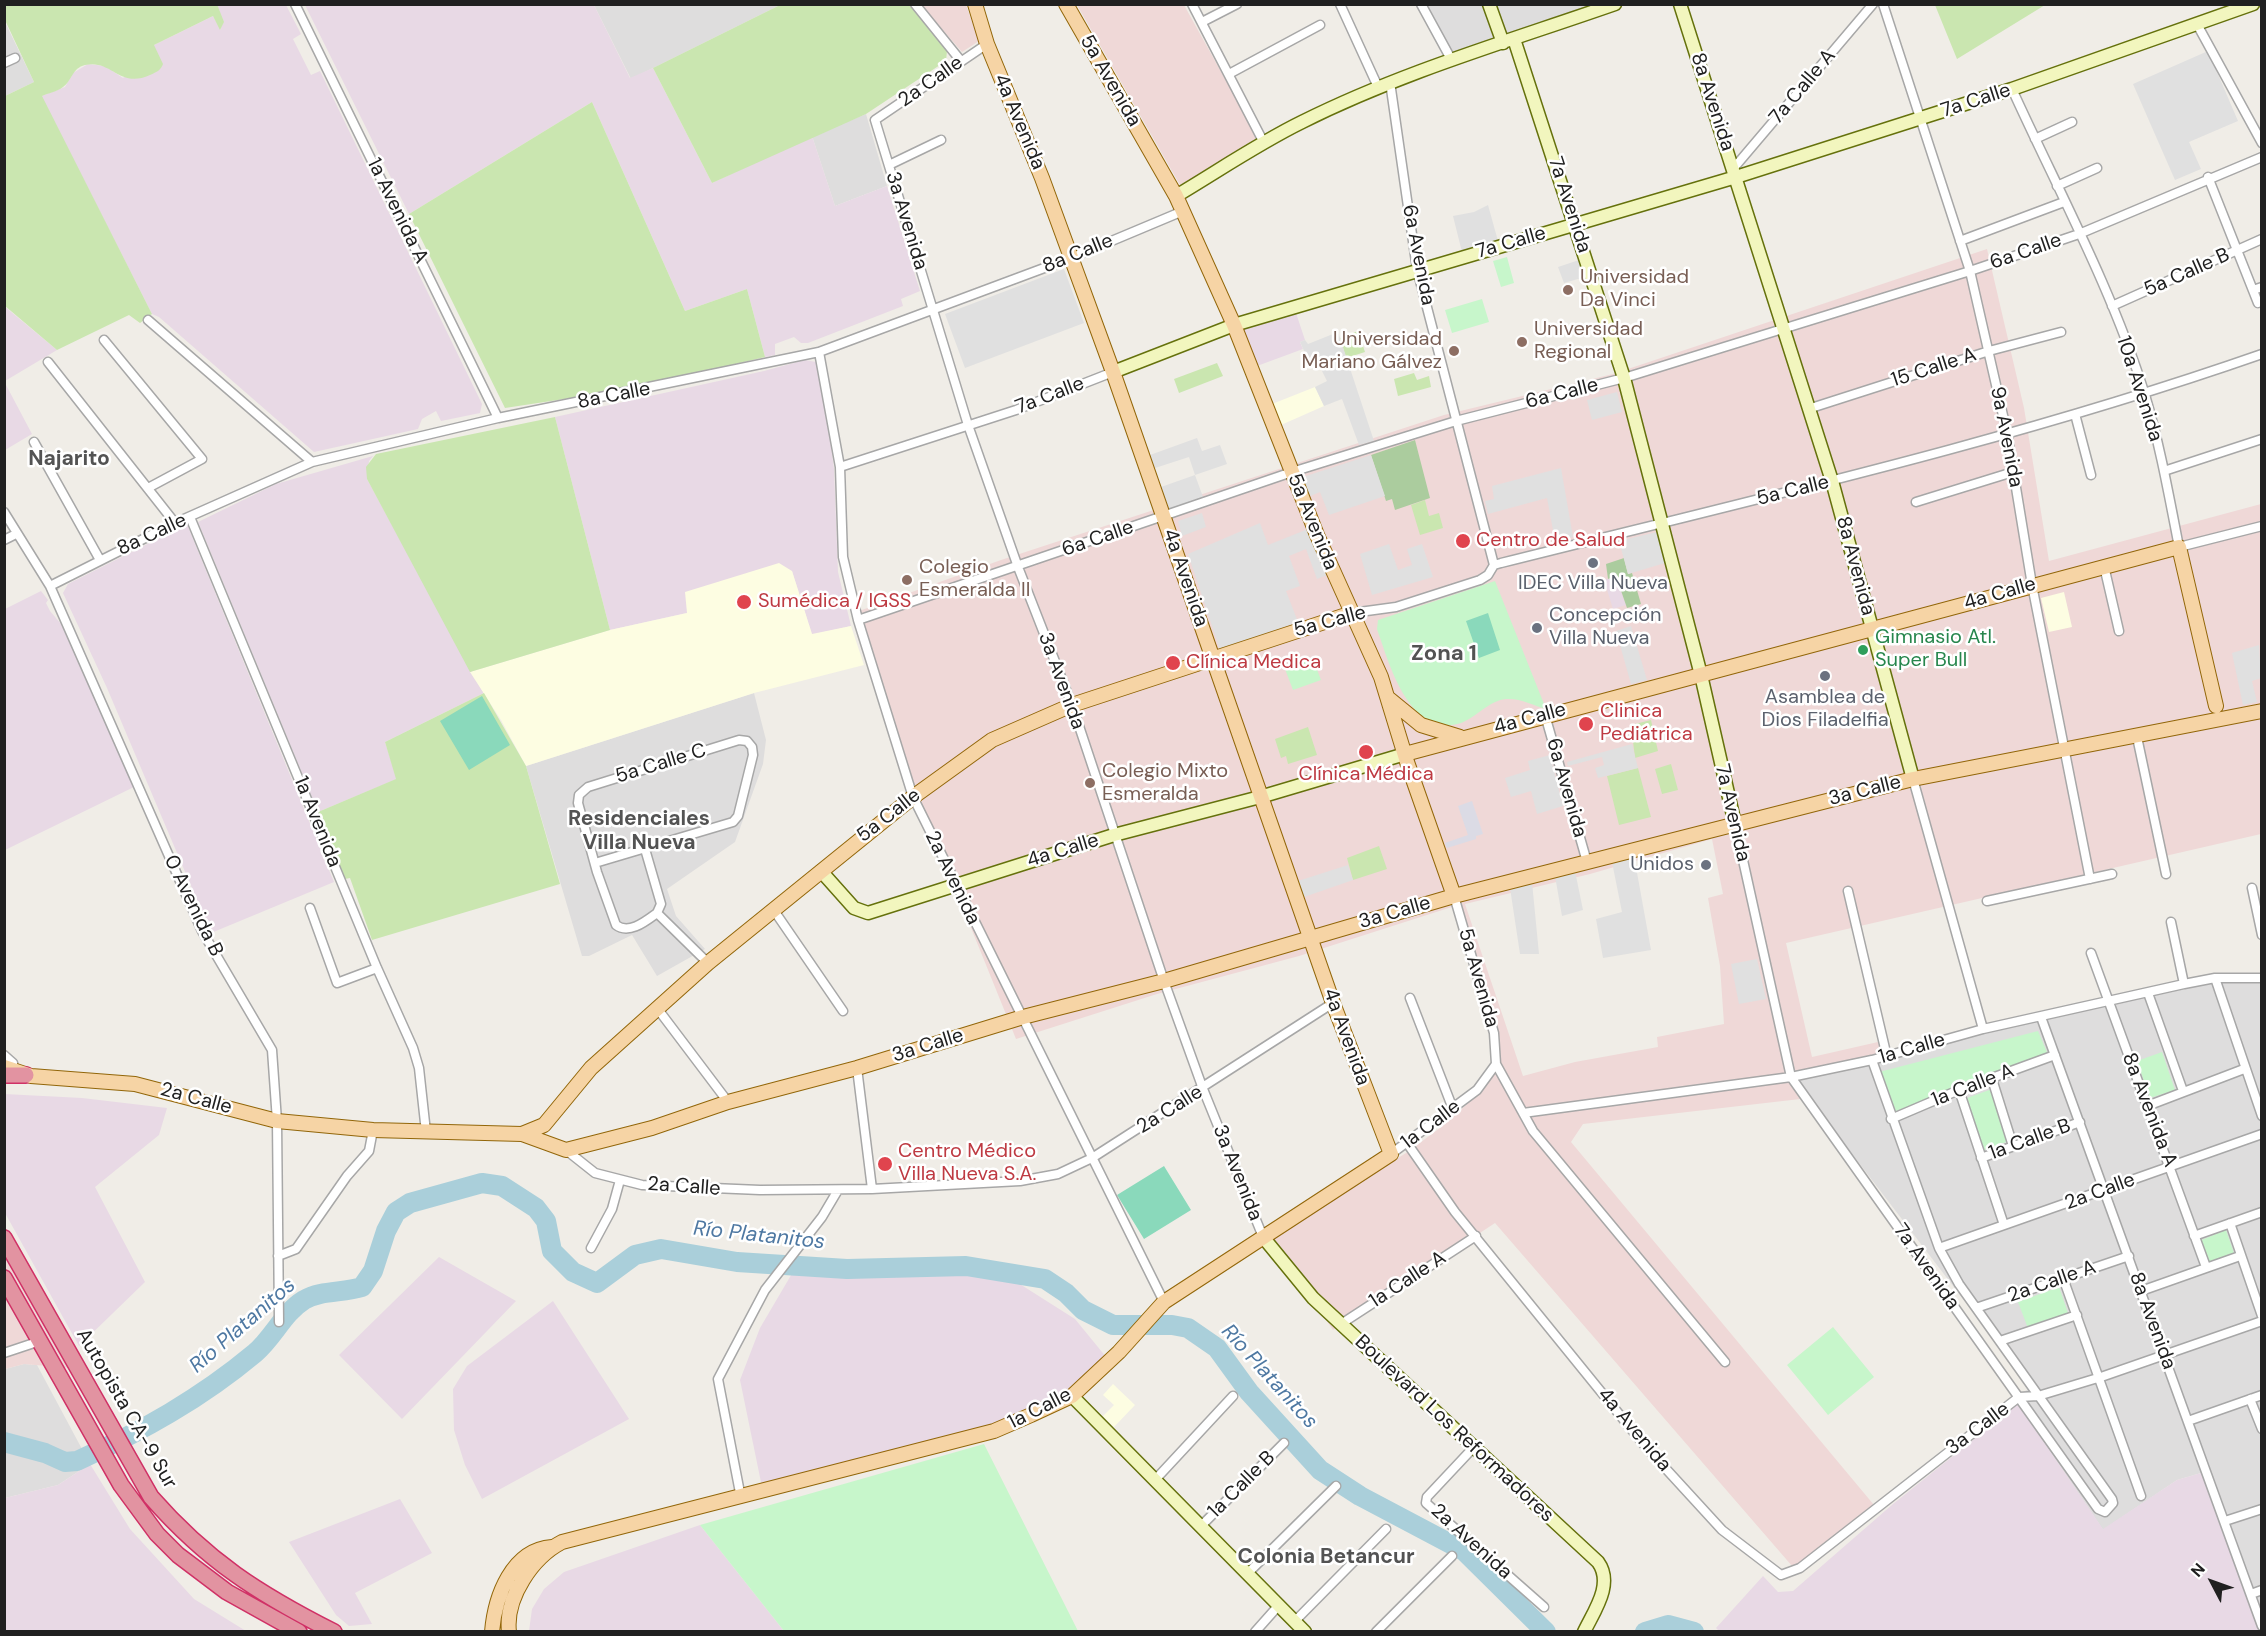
<!DOCTYPE html>
<html>
<head>
<meta charset="utf-8">
<style>
  body { margin:0 }
  #map { position:relative; width:2266px; height:1636px; overflow:hidden; background:#f0ede7; font-family:"DM Sans",sans-serif }
  canvas { display:block }
  .frame { position:absolute; inset:0; border:6px solid #202020; pointer-events:none }
  .north { position:absolute; left:2182px; top:1552px; width:60px; height:60px; -webkit-text-stroke:4px #fff; paint-order:stroke; rotate:311deg; font-size:16px; font-weight:700; line-height:24px; text-align:center; color:#202020 }
  .north::after { content:''; display:block; margin:auto; width:21px; height:27px; background:#202020; clip-path:polygon(50% 0,100% 100%,50% 72%,0 100%) }
</style>
</head>
<body>
<div id="map">
<canvas width="2266" height="1636"></canvas>
<div class="frame"></div>
<div class="north">N</div>
</div>
<script>
const ctx = document.querySelector('canvas').getContext('2d');
ctx.lineJoin = 'round';
function paint(path, color) {
  ctx.fillStyle = color;
  ctx.fill(path, 'evenodd');
}
function stroke(path, color, width, dash) {
  ctx.strokeStyle = color;
  ctx.lineWidth = width;
  ctx.lineCap = dash ? 'butt' : 'round';
  ctx.setLineDash(dash || []);
  ctx.stroke(path);
}
function drawText(font, color, halo, rows, align = 'center') {
  ctx.font = font + ' "DM Sans",sans-serif';
  ctx.lineWidth = 5;
  ctx.setLineDash([]);
  ctx.textBaseline = 'middle';
  ctx.strokeStyle = halo;
  ctx.fillStyle = color;
  for (const [text, x, y, turn = 0] of rows) {
    ctx.save();
    ctx.translate(x, y);
    ctx.rotate((+turn || 0) * Math.PI / 180);
    ctx.textAlign = isNaN(turn) ? turn : align;
    if (halo) ctx.strokeText(text, 0, 0);
    ctx.fillText(text, 0, 0);
    ctx.restore();
  }
}
paint(new Path2D(`
  M594,5H780L631,79Z
  M1426,5H1601L1452,55Z
  M4,20L34,82L5,96H4Z
  M866,114L887,186L835,206L812,136Z
  M754,693L766,740L763,764L735,842L667,889L676,916L705,949L657,976L632,935L589,956H582L526,766Z
  M2261,974V1631L2208,1471L2177,1480L2103,1530L2013,1397L2031,1388L1794,1078L2109,1001Z
  M24,1364L37,1365L90,1464L58,1485L5,1498V1369Z`), '#dedddd');
paint(new Path2D(`
  M921,5H966L979,41L962,52Z
  M1077,5H1184L1259,140L1180,185Z
  M1987,249L2024,408L2049,561L2261,504V834L1786,943L1812,1057L1878,1042L1883,1060L1794,1078L1809,1098L1583,1124L1571,1142L1879,1511L1799,1574L1495,1223L1333,1330L1272,1243L1263,1248L1260,1244L1406,1153L1440,1128L1484,1089L1496,1072L1500,1049L1458,905L1299,956L1157,994L1016,1039L916,792L859,611L1001,560L1444,415L1613,374ZM1712,839L1723,894L1708,898L1720,966L1724,1024L1657,1037L1658,1047L1575,1062L1523,1076L1465,904L1590,874Z
  M4,1252L70,1368L24,1364L5,1369Z`), '#efd8d7');
paint(new Path2D(`
  M217,5H286L301,34L293,39L311,75L320,71L482,404L480,413L441,421L436,411L422,419L418,429L314,452L159,317L152,314L41,96L65,87L73,73L88,64L105,66L123,78L154,45L213,16L221,30L220,12Z
  M305,5H594L630,78L653,68L712,183L812,136L835,206L887,186L920,291L901,299L903,306L808,343H801L794,337L775,344V355L765,357L747,289L685,311L592,102L409,214Z
  M4,306L57,350L5,381H4Z
  M1296,313L1305,340L1300,342L1303,349L1257,366L1243,329Z
  M805,360L816,362L830,438L834,469L838,572L851,626L812,635L792,571L687,613L610,630L555,417L764,371Z
  M5,383L32,434L5,450H4Z
  M373,456L369,461L367,479L484,693L385,742L397,779L318,812L198,522L276,484Z
  M187,524L334,882L211,933L107,688L63,593L68,584Z
  M1616,576L1626,605L1613,609L1604,580Z
  M41,591L48,600L46,603L50,611L61,624L134,787L5,850V609Z
  M4,1094L82,1098L167,1108L159,1135L95,1187L145,1282L79,1346L5,1213Z
  M439,1257L516,1301L402,1419L339,1355Z
  M924,1258L1004,1274L1075,1319L1111,1363L1083,1389L994,1425L762,1487L740,1380L760,1328L797,1265Z
  M553,1301L629,1419L482,1499L465,1465L454,1430L453,1389L467,1366Z
  M2018,1404L2103,1529L2177,1480L2208,1471L2260,1631L1720,1632L1716,1628L1763,1576L1778,1592L1793,1591L1893,1504Z
  M90,1464L130,1529L194,1599L246,1631H5V1498L58,1485Z
  M400,1499L432,1553L355,1593L372,1624L349,1626L336,1615L289,1542Z
  M700,1525L784,1631H529L532,1609L544,1589L564,1572Z`), '#e8d9e5');
paint(new Path2D(`
  M1315,387L1324,406L1281,425L1272,404Z
  M779,563L792,571L812,634L851,626L864,665L754,693L526,766L501,720L470,672L610,630L687,613L685,592Z
  M2064,592L2072,627L2049,632L2041,598Z
  M1113,1384L1135,1405L1114,1427L1103,1416L1114,1405L1103,1395Z`), '#fdfde2');
paint(new Path2D(`
  M217,4L224,22L220,30L213,16L154,45L163,64C161,70 157,72 150,75C119,89 112,59 85,65C72,68 72,81 63,87C57,92 48,93 42,96L152,314L140,323L129,315L57,350L5,306V96L34,82L5,20V5Z
  M780,5H909L947,51L946,61L866,114L712,183L653,68Z
  M1935,5H2045L1957,59Z
  M592,102L685,311L747,289L765,357L630,389L505,408L409,214Z
  M1358,331L1365,352L1346,358L1340,338Z
  M1217,363L1223,376L1179,393L1174,379Z
  M1414,373L1417,380L1429,376L1431,387L1398,396L1394,379Z
  M555,417L610,630L470,672L367,479L366,467L376,454Z
  M1425,500L1429,516L1439,513L1443,528L1420,535L1411,505Z
  M484,693L526,766L560,884L372,940L350,878L345,879L318,812L396,779L385,742Z
  M1651,720L1658,751L1635,758L1631,725Z
  M1308,727L1317,755L1288,764L1286,756L1281,758L1275,739Z
  M1671,764L1678,790L1662,794L1655,769Z
  M1638,768L1651,817L1619,825L1607,776Z
  M1379,846L1387,869L1353,880L1347,858Z`), '#cae6b0');
paint(new Path2D(`
  M1415,440L1430,498L1395,510L1392,499L1386,501L1371,455Z
  M1624,558L1628,574L1632,573L1641,604L1627,608L1616,576L1608,579L1606,564Z`), '#abcc9e');
paint(new Path2D(`
  M1507,257L1514,283L1501,287L1493,261Z
  M1482,299L1489,322L1452,333L1445,310Z
  M1495,581L1546,709C1532,705 1521,698 1506,699C1488,701 1477,717 1461,723C1409,739 1389,663 1377,629L1378,620Z
  M1313,659L1321,680L1293,690L1285,669Z
  M2038,1031L2049,1057L1893,1112L1879,1072Z
  M2162,1052L2175,1090L2150,1098L2137,1061Z
  M1992,1089L2009,1141L1984,1150L1967,1098Z
  M2226,1230L2236,1259L2209,1269L2199,1241Z
  M2059,1287L2069,1316L2029,1331L2018,1302Z
  M1833,1327L1874,1377L1828,1415L1787,1365Z
  M984,1444L1078,1631H784L700,1525Z`), '#c7f6cb');
paint(new Path2D(`
  M1488,613L1500,650L1479,658L1466,621Z
  M482,696L510,745L469,770L440,721Z
  M1164,1166L1191,1210L1144,1239L1117,1195Z`), '#8ad9bb');
paint(new Path2D(`
  M2208,51L2238,121L2189,142L2201,169L2175,180L2133,84Z
  M1488,205L1498,241L1462,252L1453,216L1474,212Z
  M1579,260L1585,277L1564,283L1558,267Z
  M1064,269L1084,323L965,368L945,314Z
  M1338,332L1374,441L1359,445L1342,399L1324,406L1315,387L1327,381L1318,363L1311,366L1300,342L1305,340L1308,344Z
  M1617,392L1622,412L1592,420L1587,400Z
  M1197,438L1202,451L1220,445L1227,464L1195,475L1203,497L1169,509L1161,487L1195,475L1189,457L1155,468L1150,455Z
  M1371,455L1385,496L1329,515L1320,492L1308,497L1304,484L1306,476Z
  M1561,468L1573,537L1555,541L1547,498L1488,514L1485,501L1494,499L1492,486Z
  M1202,513L1206,527L1182,536L1178,521Z
  M1260,523L1268,545L1308,529L1327,575L1317,579L1306,549L1289,556L1300,586L1286,591L1298,622L1220,650L1188,554Z
  M1657,532L1665,563L1628,574L1619,541Z
  M1389,544L1398,570L1412,565L1407,549L1422,544L1433,577L1372,595L1360,554Z
  M1631,626L1647,680L1631,684L1616,631Z
  M2259,645L2261,678L2252,681L2257,702L2243,705L2232,653Z
  M1632,744L1638,768L1598,778L1595,768L1604,765L1602,757L1568,766L1567,762Z
  M1550,755L1563,806L1537,814L1531,791L1511,797L1505,778L1530,770L1528,761Z
  M1634,856L1651,950L1603,958L1596,919L1622,912L1612,862Z
  M1348,865L1353,880L1304,897L1298,881Z
  M1575,871L1583,910L1562,916L1555,876Z
  M1532,882L1539,954H1520L1510,888Z
  M1757,959L1766,999L1739,1004L1731,964Z`), '#e0e0e0');
paint(new Path2D(`
  M1472,801L1483,834L1476,836V839L1447,848L1445,843L1468,835L1458,806Z`), '#dbdbe5');
stroke(new Path2D(`
  M4,1442L45,1453L65,1462L77,1461C142,1431 200,1399 255,1353C274,1337 283,1313 304,1300C321,1290 343,1293 362,1287L373,1271L386,1231L396,1212L410,1203L482,1183L502,1186L536,1208L546,1221L552,1251L573,1272L597,1283L635,1255L661,1249L737,1262L847,1269L966,1266L1045,1279L1066,1293L1083,1310L1113,1325H1172L1188,1328L1217,1348L1249,1392L1320,1470L1360,1496L1464,1551L1546,1632
  M1645,1632L1668,1625L1694,1632`), '#aacfda', 20);
const street = new Path2D(`
  M295,4L498,418
  M915,4L961,61
  M1192,4L1264,143
  M1340,4L1378,87
  M1421,4L1451,59
  M1883,4L1970,271L2007,433L2032,585L2090,879
  M1202,22L1237,4
  M2198,26L2262,143
  M987,44L875,120L968,425L1018,567L1072,705L1164,981L1203,1089L1263,1237
  M4,63L15,58
  M1229,74L1320,25
  M1390,82L1417,269L1494,565
  M2012,89C2058,190 2112,289 2145,395C2160,445 2169,496 2179,547L2262,526
  M2035,139L2072,122
  M889,165L941,140
  M1733,169L1873,4
  M2208,177L2258,303
  M2057,186L2097,168
  M1960,241L2064,202
  M2253,290L2262,287
  M2112,306L2262,239
  M148,320L312,462
  M104,340L202,459L148,488
  M819,352L840,467L843,557L858,620L913,797L1164,1302
  M48,362L175,523
  M1808,409L1989,351L2061,332
  M2075,414L2091,475
  M34,442L100,560
  M840,467L1016,410L1113,372
  M2164,471L2262,439
  M1916,502L2013,472
  M4,512L50,586L202,931L272,1050L277,1121L279,1322
  M190,517L377,968L413,1048L419,1068L426,1132
  M4,540L16,534
  M2104,566L2119,631
  M50,586L175,523L312,462L498,418L819,352L1071,258L1183,211
  M1352,613L1396,607L1480,580L1488,575L1494,565L1501,563C1756,499 2013,441 2262,354
  M858,620L1292,472L1456,421L1624,378L1970,271L2079,234L2262,157
  M1545,715L1587,862
  M2137,737L2166,874
  M1913,779L1983,1029
  M1735,824L1791,1077L2098,1509L2105,1512L2113,1503L2112,1499L1959,1284L1939,1248L1872,1060
  M645,849L661,904L657,913
  M595,863L733,822L738,816L753,755L752,747L747,741L739,740L588,787L579,795L578,803L597,872L616,925C629,935 646,921 657,913
  M2252,888L2262,935
  M1848,891L1887,1057
  M1987,901L2112,874
  M310,908L337,983L377,968
  M773,909L843,1011
  M657,913L708,963
  M2171,922L2184,984
  M2091,953L2206,1267
  M2215,978L2262,1116
  M2148,993L2183,1091
  M1410,998L1453,1109
  M657,1008L728,1102
  M2041,1017L2262,1626
  M4,1055L13,1063L14,1071
  M1496,1064L1533,1131L1725,1362
  M857,1068L872,1189
  M1992,1079L2013,1146
  M1959,1090L2004,1225
  M2147,1106L2244,1069
  M1523,1113L1791,1077L1872,1060L1983,1029L2184,984L2215,978H2262
  M1891,1119L1959,1090L2055,1055
  M1407,1143L1455,1212L1645,1446L1722,1530L1781,1575L1800,1568L2019,1397L2038,1396L2101,1377L2262,1321
  M566,1150L595,1173L642,1185L760,1190L872,1189L1020,1181L1058,1174L1092,1158L1333,1003
  M1391,1154L1477,1090L1496,1064L1494,1033L1454,896
  M1981,1158L2080,1122
  M2230,1223L2262,1316
  M2194,1236L2262,1212
  M591,1248L612,1209L620,1180
  M1939,1248L2262,1134
  M278,1256L296,1249L347,1176L369,1151L373,1130
  M2063,1278L2141,1496
  M2141,1291L2240,1256
  M1976,1308L2129,1256
  M1341,1324L1476,1236
  M2000,1341L2077,1315
  M4,1353L40,1341
  M2250,1399L2262,1429
  M2188,1421L2262,1395
  M1473,1448L1427,1497L1426,1503L1544,1607
  M1154,1481L1233,1396
  M741,1498L718,1379L765,1290L822,1217L838,1190
  M2225,1521L2262,1509
  M1200,1527L1284,1443
  M1247,1574L1336,1486
  M2251,1594L2262,1590
  M1295,1621L1386,1529
  M1255,1632L1279,1605
  M1376,1632L1452,1556`);
const secondary = new Path2D(`
  M1489,4L1503,43
  M1680,4L1832,481L1913,779
  M1514,39L1624,378L1701,675L1735,824
  M1176,196C1218,171 1259,143 1302,122C1402,72 1509,41 1615,4
  M1113,372L1234,325L1736,177L2012,89L2253,4
  M821,871L854,908L868,913L1114,835L1260,797L1405,754
  M1263,1237L1313,1298L1598,1562C1614,1584 1594,1611 1584,1632
  M1072,1396L1305,1632`);
const primary = new Path2D(`
  M1066,4L1176,196L1234,325L1317,535L1381,677L1407,762L1454,896
  M1388,698L1421,725L1460,737
  M1405,754L2179,547L2216,706
  M4,1067L31,1076L135,1084L277,1121L373,1130L522,1134L566,1150L652,1128L728,1102L857,1068L1023,1017L1164,981L1454,896L1913,779L2262,711
  M522,1134L544,1125L591,1068L708,963L913,797L992,740L1072,705L1352,613
  M492,1632C495,1596 512,1550 552,1547
  M509,1632C505,1597 533,1557 562,1542L994,1431L1031,1415L1072,1396L1119,1352L1164,1302L1391,1154L1333,1003L1113,372L1042,178L987,44L975,4`);
const highway = new Path2D(`
  M4,1075H26
  M4,1238L151,1497C207,1561 259,1594 334,1632
  M4,1278L121,1485L157,1534L178,1555L227,1592L299,1632`);
stroke(street, '#a7a7a7', 11);
stroke(secondary, '#65710c', 15);
stroke(primary, '#926609', 16);
stroke(highway, '#d03166', 18);
stroke(street, '#fff', 8);
stroke(secondary, '#f2f6be', 12);
stroke(primary, '#f6d4a5', 14);
stroke(highway, '#e293a1', 15);
for (const [x, y, r, color] of [
  [1568,290,6,"#8d6e63"],
  [1522,342,6,"#8d6e63"],
  [1454,351,6,"#8d6e63"],
  [1463,541,8,"#e0444e"],
  [1593,563,6,"#6b7280"],
  [907,580,6,"#8d6e63"],
  [744,602,8,"#e0444e"],
  [1537,628,6,"#6b7280"],
  [1863,650,6,"#2e9e5b"],
  [1173,663,8,"#e0444e"],
  [1825,676,6,"#6b7280"],
  [1586,724,8,"#e0444e"],
  [1366,752,8,"#e0444e"],
  [1090,783,6,"#8d6e63"],
  [1706,865,6,"#6b7280"],
  [885,1164,8,"#e0444e"]
]) {
  const dot = new Path2D();
  dot.arc(x, y, r, 0, 2 * Math.PI);
  ctx.fillStyle = color;
  ctx.fill(dot);
  stroke(dot, '#fff', 2);
}
drawText('20px', '#202020', '#fff', [
  ["5a Avenida",1110,81,60],
  ["2a Calle",931,82,-35],
  ["7a Calle A",1803,87,-50],
  ["7a Calle",1976,101,-18],
  ["8a Avenida",1712,102,72],
  ["4a Avenida",1019,122,67],
  ["7a Avenida",1569,205,72],
  ["1a Avenida A",397,211,64],
  ["3a Avenida",906,221,73],
  ["7a Calle",1511,243,-16],
  ["6a Calle",2026,252,-19],
  ["8a Calle",1078,254,-22],
  ["6a Avenida",1418,255,79],
  ["5a Calle B",2187,273,-24],
  ["15 Calle A",1934,368,-18],
  ["10a Avenida",2139,389,72],
  ["6a Calle",1562,394,-14],
  ["8a Calle",614,396,-11],
  ["7a Calle",1050,396,-21],
  ["9a Avenida",2006,437,79],
  ["5a Calle",1793,491,-14],
  ["5a Avenida",1312,522,68],
  ["8a Calle",152,535,-25],
  ["6a Calle",1098,539,-19],
  ["8a Avenida",1855,566,75],
  ["4a Avenida",1185,578,71],
  ["4a Calle",2000,594,-16],
  ["5a Calle",1330,622,-15],
  ["3a Avenida",1061,681,70],
  ["4a Calle",1530,719,-15],
  ["5a Calle C",661,764,-17],
  ["6a Avenida",1566,788,74],
  ["3a Calle",1865,791,-14],
  ["7a Avenida",1732,813,77],
  ["5a Calle",889,816,-38],
  ["1a Avenida",317,822,68],
  ["4a Calle",1063,851,-17],
  ["2a Avenida",952,878,64],
  ["0 Avenida B",193,906,64],
  ["3a Calle",1395,913,-16],
  ["5a Avenida",1478,978,74],
  ["4a Avenida",1346,1037,70],
  ["3a Calle",928,1046,-17],
  ["1a Calle",1912,1049,-16],
  ["1a Calle A",1973,1086,-21],
  ["2a Calle",196,1099,15],
  ["2a Calle",1170,1110,-32],
  ["8a Avenida A",2149,1110,69],
  ["1a Calle",1431,1125,-37],
  ["1a Calle B",2030,1140,-20],
  ["3a Avenida",1237,1173,68],
  ["2a Calle",684,1187,4],
  ["2a Calle",2100,1192,-20],
  ["7a Avenida",1926,1267,55],
  ["1a Calle A",1408,1280,-33],
  ["2a Calle A",2052,1282,-19],
  ["8a Avenida",2152,1321,70],
  ["Autopista CA-9 Sur",126,1409,60],
  ["1a Calle",1040,1409,-27],
  ["Boulevard Los Reformadores",1454,1429,43],
  ["3a Calle",1978,1429,-37],
  ["4a Avenida",1634,1430,50],
  ["1a Calle B",1242,1485,-45],
  ["2a Avenida",1471,1542,42]
]);
drawText('20px', '#785e54', '#fff', [
  ["Universidad",1580,278],
  ["Da Vinci",1580,301],
  ["Universidad",1534,330],
  ["Regional",1534,353],
  ["Universidad",1442,340,"right"],
  ["Mariano Gálvez",1442,363,"right"],
  ["Colegio",919,568],
  ["Esmeralda II",919,591],
  ["Colegio Mixto",1102,772],
  ["Esmeralda",1102,795]
], 'left');
drawText('20px', '#be3a42', '#fff', [
  ["Centro de Salud",1476,541],
  ["Sumédica / IGSS",758,602],
  ["Clínica Medica",1186,663],
  ["Clinica",1600,712],
  ["Pediátrica",1600,735],
  ["Clínica Médica",1366,775,"center"],
  ["Centro Médico",898,1152],
  ["Villa Nueva S.A.",898,1175]
], 'left');
drawText('20px', '#5b616d', '#fff', [
  ["IDEC Villa Nueva",1593,584],
  ["Concepción",1549,616,"left"],
  ["Villa Nueva",1549,639,"left"],
  ["Asamblea de",1825,698],
  ["Dios Filadelfia",1825,721],
  ["Unidos",1694,865,"right"]
]);
drawText('20px', '#27864d', '#fff', [
  ["Gimnasio Atl.",1875,638],
  ["Super Bull",1875,661]
], 'left');
drawText('bold 21px', '#535353', '#fff', [
  ["Najarito",69,459],
  ["Residenciales",639,819],
  ["Villa Nueva",639,843],
  ["Colonia Betancur",1326,1557]
]);
drawText('italic 21px', '#4e78a2', '#fff', [
  ["Río Platanitos",759,1236,6],
  ["Río Platanitos",243,1326,-41],
  ["Río Platanitos",1269,1377,48]
]);
drawText('bold 22px', '#535353', '#fff', [
  ["Zona 1",1444,654]
]);
</script>
</body>
</html>
